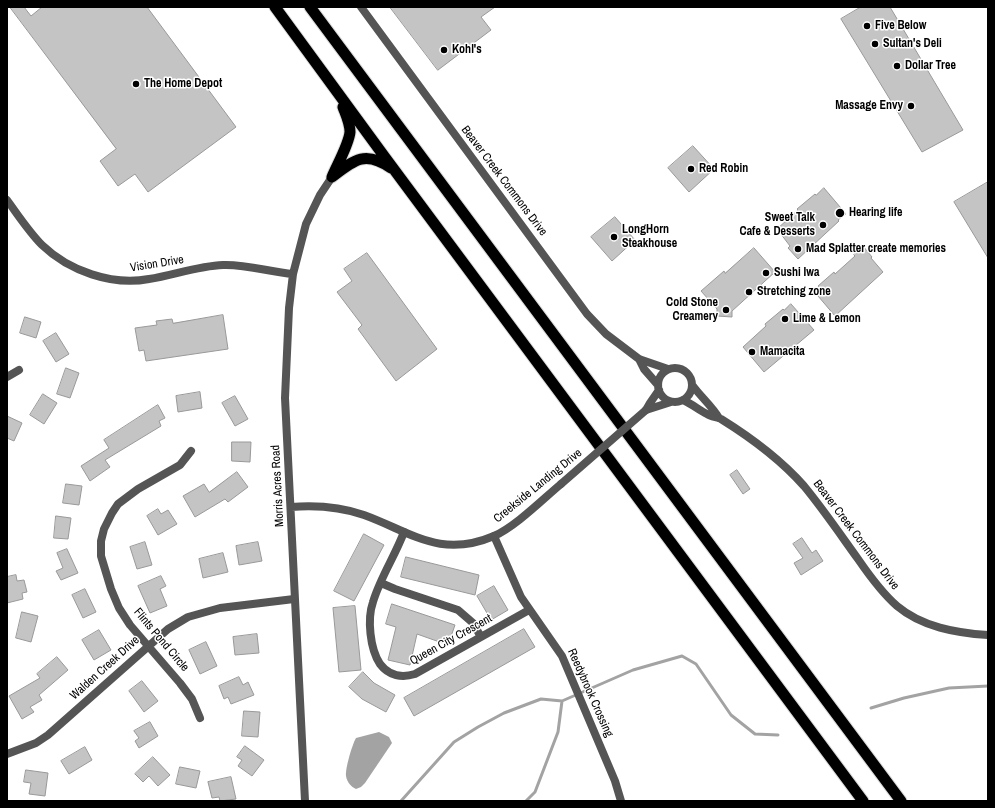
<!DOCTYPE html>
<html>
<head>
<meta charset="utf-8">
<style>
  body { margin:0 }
  #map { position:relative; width:995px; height:808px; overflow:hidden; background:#fff; font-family:"Archivo Narrow",sans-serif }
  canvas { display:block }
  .frame { position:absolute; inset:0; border:8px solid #000; pointer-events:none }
</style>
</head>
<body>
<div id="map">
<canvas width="995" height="808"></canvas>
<div class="frame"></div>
</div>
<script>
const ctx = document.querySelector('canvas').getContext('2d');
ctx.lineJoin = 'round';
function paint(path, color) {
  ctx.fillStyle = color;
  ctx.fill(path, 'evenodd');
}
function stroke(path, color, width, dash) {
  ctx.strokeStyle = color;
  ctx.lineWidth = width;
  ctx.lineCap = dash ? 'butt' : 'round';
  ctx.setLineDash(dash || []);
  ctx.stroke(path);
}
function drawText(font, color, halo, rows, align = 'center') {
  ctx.font = font + ' "Archivo Narrow",sans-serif';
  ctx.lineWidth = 3;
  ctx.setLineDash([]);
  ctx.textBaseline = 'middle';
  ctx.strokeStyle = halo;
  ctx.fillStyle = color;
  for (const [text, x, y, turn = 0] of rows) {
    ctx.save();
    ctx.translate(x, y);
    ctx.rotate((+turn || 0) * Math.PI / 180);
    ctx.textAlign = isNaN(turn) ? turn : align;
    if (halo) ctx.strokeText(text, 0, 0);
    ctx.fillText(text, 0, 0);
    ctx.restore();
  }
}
paint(new Path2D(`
  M379,732L389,737L392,743L365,783L361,787L356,789C351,787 347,782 346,776C345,769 352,745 356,738Z`), '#a3a3a3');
stroke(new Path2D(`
  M871,708L904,698L949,688L988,686
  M401,801L454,742L478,727L504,713L541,699L562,701L633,670L682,656L696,664L731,715L755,734L778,735
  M526,801L535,792L558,732L562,701`), '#a3a3a3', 3);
const building = new Path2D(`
  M10,7H24L31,16L42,7H147L236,127L148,192L135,174L118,186L100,161L116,149Z
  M390,7H495L481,17L491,30L438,70Z
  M861,7H890L963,130L922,152L841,19Z
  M693,146L714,169L689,192L668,168Z
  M988,182V258L954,202Z
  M824,188L846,214L838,220L839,221L798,259L788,248L790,246L777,229L798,210L797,209L815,194L816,195Z
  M615,217L635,240L612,261L591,237Z
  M863,246L872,257L871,258L883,272L835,316L818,296L823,292L818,286L834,272L835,274L855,256L854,255Z
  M754,248L775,272L732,311V317L717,316V309L701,291L724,271L725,273Z
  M367,253L437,349L396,381L358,329L362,325L337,292L352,281L344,269Z
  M791,304L814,330L764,372L743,347L766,326L765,324L783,309L784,310Z
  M223,315L228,349L146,361L144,350L139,351L135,328L157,325L156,321L172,319L173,323Z
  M25,317L41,322L36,338L20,333Z
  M56,333L69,354L56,362L43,341Z
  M66,368L79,373L70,398L57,394Z
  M200,392L202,408L178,412L176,396Z
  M43,394L57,403L44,424L30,415Z
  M235,396L248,419L235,426L222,403Z
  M158,405L165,418L159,421L161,426L105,460L110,467L90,481L81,466L109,448L104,440Z
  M7,416L22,423L14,441L7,438Z
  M232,442H251L250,462L232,461Z
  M737,470L750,489L743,494L730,475Z
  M237,472L248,487L228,502L225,499L195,517L183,496L204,484L209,492Z
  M66,484L82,486L79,505L63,503Z
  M158,509L161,514L168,510L177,524L158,535L147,516Z
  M56,516L71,518L68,539L54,538Z
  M364,534L384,545L354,601L334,591Z
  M802,538L812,553L816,550L823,561L801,575L794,563L803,558L793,544Z
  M145,542L152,565L137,569L130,547Z
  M258,542L262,561L239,565L236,546Z
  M67,549L78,573L61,580L56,571L63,568L57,553Z
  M223,553L228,572L203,578L199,559Z
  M406,557L479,575L475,595L401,577Z
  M16,575L17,581L24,580L27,592L22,593L23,599L7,603V577Z
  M161,576L166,586L160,589L167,606L150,613L138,586Z
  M494,586L508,610L491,620L477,596Z
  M85,589L96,612L83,618L72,595Z
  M392,604L455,625L448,645L417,634L410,665L388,660L396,627L386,624Z
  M355,606L361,670L339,672L333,608Z
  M22,612L38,616L31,642L16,638Z
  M524,629L535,647L414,716L404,698Z
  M99,630L111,650L94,660L82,640Z
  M257,634L259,653L235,655L233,637Z
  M206,642L217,666L200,674L189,650Z
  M57,657L68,670L39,695L42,700L30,707L34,712L22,719L9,696L40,678L37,674Z
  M363,672L374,683L395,695L386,712L362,699L349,687Z
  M239,677L243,685L248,682L254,695L231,704L228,697L224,699L219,686Z
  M142,681L158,701L144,712L129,691Z
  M244,711L260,712L258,737L242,736Z
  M150,722L158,736L139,748L135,741L139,738L134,731Z
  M245,746L264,760L252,776L238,766L242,760L237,757Z
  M85,747L92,760L69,774L61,761Z
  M153,757L170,775L158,786L149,776L143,782L135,774Z
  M180,767L200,771L196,788L176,784Z
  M26,770L48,773L45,796L29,794L31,783L24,782Z
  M231,777L236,799L220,801L219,797L212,798L208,782Z`);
paint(building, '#c4c4c4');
stroke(building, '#999', 1);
const trunk = new Path2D(`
  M275,7L384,156L863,801
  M310,7L901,801
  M332,177C337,165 349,144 350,132C350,123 346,115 343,107
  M332,177C354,160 365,150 391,168`);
stroke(trunk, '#dbdbdb', 13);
stroke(new Path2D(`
  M7,377L19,370
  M191,451L180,465L138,489L118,504L112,513L104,529L101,541V556L111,589L119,608L130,625L180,683L192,699L200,718
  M404,532C395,556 380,578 373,602C367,619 370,649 380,664C389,676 402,678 415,674L529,610
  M494,536L521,597L562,656L615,781L621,801
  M381,583L395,589L458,610L473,623L481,637
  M7,754L36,743L48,735L168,629L188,617L220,608L294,599`), '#555', 8);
stroke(new Path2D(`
  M361,7L587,314L606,334L639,359L668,369
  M7,200C18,215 29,232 42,245C69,271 112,286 149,279C174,275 198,266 223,265C246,264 270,272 293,274
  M639,359L644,369L658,385
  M658 385a17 17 0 1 1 34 0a17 17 0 1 1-34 0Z
  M693,386C701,397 712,406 719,418
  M683,400C692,404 699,410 707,414C711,417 717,417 721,419C750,437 781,460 804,486C823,509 840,534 858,559C869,575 882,593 897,606C922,627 956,633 988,635
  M646,410L671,402
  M646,410L650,403L659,390
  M291,507C316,505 341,507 364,515C411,532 440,559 494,536C515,527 543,499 561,484
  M305,801L285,398L289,308L293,274L306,224L320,195L332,177`), '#555', 8);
stroke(trunk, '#000', 11);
stroke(new Path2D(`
  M561,484L646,410`), '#555', 8);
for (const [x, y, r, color] of [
  [867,26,4,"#000"],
  [875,44,4,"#000"],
  [444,50,4,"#000"],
  [897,66,4,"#000"],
  [136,84,4,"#000"],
  [911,106,4,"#000"],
  [691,169,4,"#000"],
  [840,213,5,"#000"],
  [823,225,4,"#000"],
  [614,237,4,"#000"],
  [798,249,4,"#000"],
  [766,273,4,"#000"],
  [749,292,4,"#000"],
  [726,310,4,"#000"],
  [785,319,4,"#000"],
  [752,352,4,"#000"]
]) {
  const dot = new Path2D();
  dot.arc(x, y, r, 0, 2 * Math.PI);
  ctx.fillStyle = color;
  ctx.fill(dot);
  stroke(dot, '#fff', 1.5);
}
drawText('bold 12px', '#000', '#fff', [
  ["Five Below",875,26],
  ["Sultan's Deli",883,44],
  ["Kohl's",452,50],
  ["Dollar Tree",905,66],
  ["The Home Depot",144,84],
  ["Massage Envy",903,106,"right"],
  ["Red Robin",699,169],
  ["Hearing life",849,213],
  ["Sweet Talk",815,218,"right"],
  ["Cafe & Desserts",815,232,"right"],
  ["LongHorn",622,230],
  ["Steakhouse",622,244],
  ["Mad Splatter create memories",806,249],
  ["Sushi Iwa",774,273],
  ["Stretching zone",757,292],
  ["Cold Stone",718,303,"right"],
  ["Creamery",718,317,"right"],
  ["Lime & Lemon",793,319],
  ["Mamacita",760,352]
], 'left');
drawText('12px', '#000', '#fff', [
  ["Beaver Creek Commons Drive",504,181,53],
  ["Vision Drive",157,264,-9],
  ["Morris Acres Road",278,486,-93],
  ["Creekside Landing Drive",538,486,-39],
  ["Beaver Creek Commons Drive",856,535,53],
  ["Flints Pond Circle",161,640,50],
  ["Queen City Crescent",451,640,-29],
  ["Walden Creek Drive",105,668,-42],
  ["Reedybrook Crossing",590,693,66]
]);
</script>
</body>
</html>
